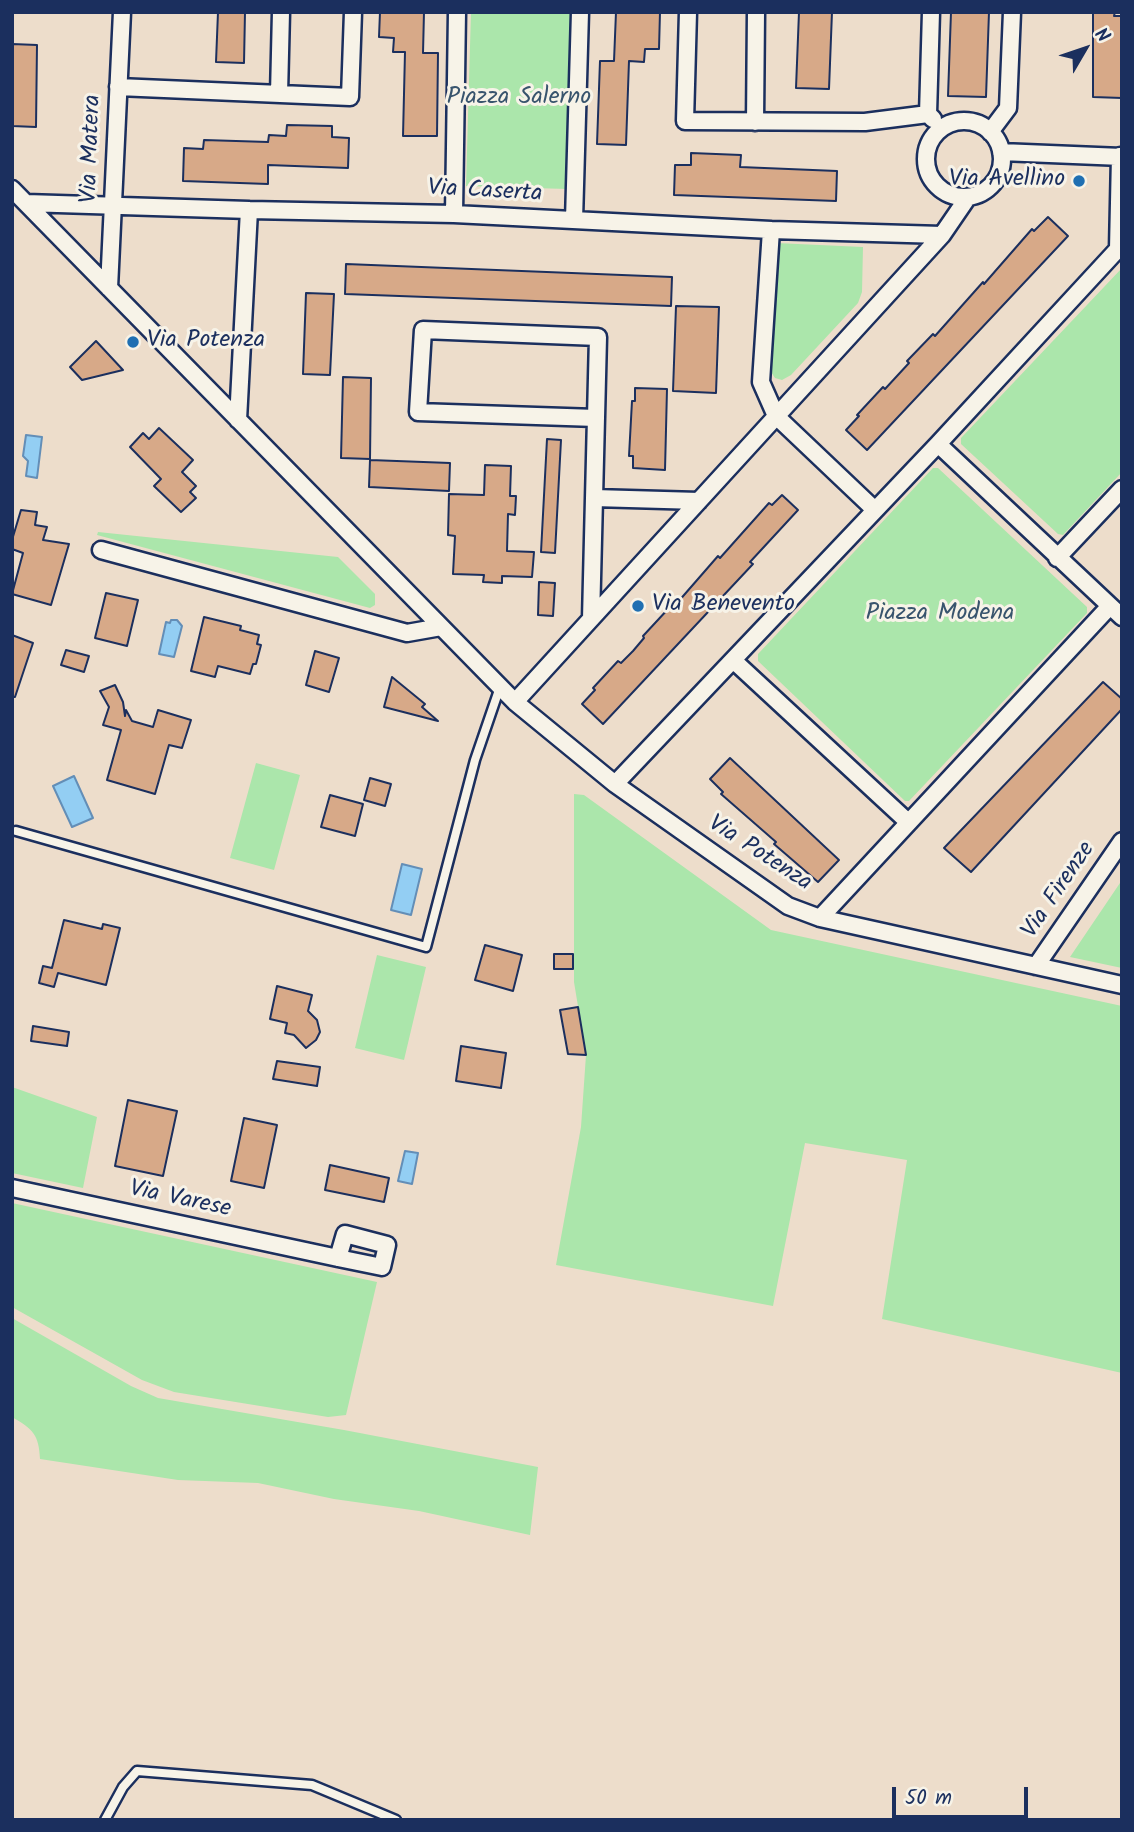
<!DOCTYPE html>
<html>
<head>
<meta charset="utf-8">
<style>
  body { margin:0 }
  #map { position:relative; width:1134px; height:1832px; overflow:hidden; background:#edddcb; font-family:Kalam,sans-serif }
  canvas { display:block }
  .frame { position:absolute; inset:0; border:14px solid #1b2f5e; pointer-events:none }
  .north { position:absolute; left:1050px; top:14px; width:70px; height:70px; -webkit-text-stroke:5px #f7f3e8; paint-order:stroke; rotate:51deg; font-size:19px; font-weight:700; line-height:28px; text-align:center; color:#1b2f5e }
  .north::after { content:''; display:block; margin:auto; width:24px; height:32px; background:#1b2f5e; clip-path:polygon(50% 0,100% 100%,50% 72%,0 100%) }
  .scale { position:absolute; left:892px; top:1787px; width:136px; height:32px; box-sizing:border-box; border:4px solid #1b2f5e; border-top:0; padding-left:9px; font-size:21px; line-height:24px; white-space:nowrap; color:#1b2f5e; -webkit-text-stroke:5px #f7f3e8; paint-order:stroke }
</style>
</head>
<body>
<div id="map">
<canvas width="1134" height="1832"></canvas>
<div class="frame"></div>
<div class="north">N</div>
<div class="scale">50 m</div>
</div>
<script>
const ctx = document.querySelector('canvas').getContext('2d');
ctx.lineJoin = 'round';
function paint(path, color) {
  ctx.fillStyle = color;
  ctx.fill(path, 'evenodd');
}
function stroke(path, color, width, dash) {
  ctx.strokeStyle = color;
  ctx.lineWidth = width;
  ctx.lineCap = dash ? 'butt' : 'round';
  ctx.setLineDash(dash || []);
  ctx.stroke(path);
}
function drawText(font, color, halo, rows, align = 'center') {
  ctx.font = font + ' Kalam,sans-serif';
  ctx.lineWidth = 6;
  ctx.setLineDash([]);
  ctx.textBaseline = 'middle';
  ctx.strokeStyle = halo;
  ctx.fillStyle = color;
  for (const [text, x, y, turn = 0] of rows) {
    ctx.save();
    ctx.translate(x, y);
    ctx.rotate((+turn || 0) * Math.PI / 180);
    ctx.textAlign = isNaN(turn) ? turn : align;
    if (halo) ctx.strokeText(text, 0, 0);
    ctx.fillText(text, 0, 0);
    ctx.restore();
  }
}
paint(new Path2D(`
  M471,12H573L567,189L466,186Z
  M776,243L863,247L862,292L858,303L791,375L782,380L775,378L771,372Z
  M1122,268V472L1063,535L1058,534L961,444V438Z
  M933,468H938L1087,607V613L909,801H905L758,661V654Z
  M98,532L338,557L375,594V605L370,608L97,535Z
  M256,763L300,775L274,870L230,858Z
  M574,794L584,795L771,930L1122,1006V1373L882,1319L907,1160L805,1143L773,1306L556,1265L581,1127L586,1055L574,982Z
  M1122,880V968L1070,957Z
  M377,955L426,967L404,1060L355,1048Z
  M12,1087L97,1117L83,1188L12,1173Z
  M12,1203L377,1282L346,1415L328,1417L174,1392L142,1380L12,1307Z
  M12,1318L131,1386L158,1398L344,1430L538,1467L530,1535L419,1511L334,1499L258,1483L178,1480L40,1459C39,1435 33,1429 12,1417Z`), '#abe6ab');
const water = new Path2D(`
  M26,435L42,437L37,478L26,476L28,461L23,456Z
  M171,620H177L182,626L174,657L159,654L166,622L170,623Z
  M74,776L93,818L72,827L53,786Z
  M402,864L422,869L411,915L391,910Z
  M405,1151L418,1153L412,1184L398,1181Z`);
paint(water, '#93cef3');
stroke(water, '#638eb7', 2);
const building = new Path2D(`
  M218,12H245L244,63L216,62Z
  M380,12H424L423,53H438L437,136H403L405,52H393L394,38L379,37Z
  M616,12H660L659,49H645L644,62L629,61L626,145L597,144L600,61H614Z
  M799,12H832L829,89L796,88Z
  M951,12H989L986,97L948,96Z
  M1093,12H1115L1114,16H1122V98L1093,97Z
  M12,44L37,45L36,127L12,126Z
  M287,125L332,126V137L349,138L348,168L268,165V184L183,181L184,148L203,149L204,140L268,142L269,135L286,136Z
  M691,153L741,155L740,167L837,171L836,201L674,195L675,165H691Z
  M1048,217L1068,236L867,450L846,430L859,416L857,415L883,387L885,389L909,363L907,361L933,334L935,336L983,282L984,284L1032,229L1034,231Z
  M346,264L672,277L671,306L345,294Z
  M306,293L334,294L330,375L303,374Z
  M676,306L719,307L716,393L673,391Z
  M96,341L123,370L82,380L70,367Z
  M343,377L371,378L370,459L341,458Z
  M635,388L667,389L665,470L633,468V456H629L632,401H635Z
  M159,428L193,460L182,472L196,486L190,492L196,498L181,512L154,486L161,479L130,447L143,433L149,439Z
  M547,439L561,440L555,553L541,552Z
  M370,460L450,463L449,491L369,487Z
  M485,465L511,466L510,496H516L515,515L508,514L507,551L534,552L532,577L502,576V583L483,582L484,575L453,574L455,536L448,535L449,494L484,495Z
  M782,495L798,510L750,562L753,564L603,724L582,704L595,690L593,688L618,661L621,663L633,651L644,638L643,636L669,608L671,610L718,556L720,558L769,503L772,505Z
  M21,510L37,512L35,525L47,527L43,540L69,544L51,605L12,594L23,553L12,549V540Z
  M539,582L555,583L553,616L538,615Z
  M106,593L138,600L127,646L95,638Z
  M204,617L241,626L240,630L259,635L257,644L261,645L256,664H253L250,674L218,666L215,677L191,671Z
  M12,635L33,643L15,697H12Z
  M66,650L89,656L84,672L61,665Z
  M315,651L339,658L329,692L306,685Z
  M392,677L425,704L422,707L438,721L384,707Z
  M1103,682L1122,699V709L971,872L944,848Z
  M115,685L123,702L125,716L126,710L132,721L153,727L158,710L191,720L182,748L169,745L155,794L107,780L121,730L103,725L109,707L100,691Z
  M730,758L839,860L818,882L774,844L776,842L721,794L723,792L710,779Z
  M370,778L391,784L385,806L364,800Z
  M330,795L363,804L355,836L321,827Z
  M64,920L102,929L103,924L120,928L106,985L58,973L54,987L39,983L43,966L52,968Z
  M485,945L522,955L513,991L475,980Z
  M554,954H573V969H554Z
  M277,986L312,995L308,1011L317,1020L320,1032L316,1040L306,1048L294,1035L285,1033L287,1023L270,1019Z
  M578,1007L586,1055L568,1054L560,1010Z
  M33,1026L69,1032L67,1046L31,1041Z
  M461,1046L506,1053L501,1088L456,1081Z
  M277,1061L320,1067L317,1086L273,1079Z
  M128,1100L177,1111L163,1176L115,1166Z
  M244,1118L277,1125L264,1188L231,1181Z
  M330,1165L389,1178L384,1202L325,1190Z`);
paint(building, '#d7a988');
stroke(building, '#1b2f5e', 2);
const lane = new Path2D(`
  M16,831L426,947L475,760L500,687
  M105,1820L123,1787L137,1771L312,1785L396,1820`);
const street = new Path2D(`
  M688,12L685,121L865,122L928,114
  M931,12L928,114L933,119
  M118,87L350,97L353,12
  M279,94L281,12
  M926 159a38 38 0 1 1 76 0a38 38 0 1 1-76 0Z
  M755,122L756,12
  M990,132L1008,108L1012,12
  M1001,152L1122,157
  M12,189L515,702L615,784L788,906L820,918L1122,985
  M26,203L249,210L454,214L771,230L942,235
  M454,214L457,12
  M574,220L580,12
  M771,230L761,382L776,416L875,510
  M1118,249L1120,156
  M109,288L122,12
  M238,420L249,210
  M938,444L1122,617
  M594,498L699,501
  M101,550L407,633L441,627
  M1057,558L1122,489
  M591,619L598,337L423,330L418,412L596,418
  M733,660L908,822
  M515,702L942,235L968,197
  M615,784L938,444L1118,249H1122
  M820,918L1109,607
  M1036,966L1122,841
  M12,1188L338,1258L382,1267L387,1245L345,1234L338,1258`);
stroke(lane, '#1b2f5e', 13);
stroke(street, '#1b2f5e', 21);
stroke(lane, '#f7f3e8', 8);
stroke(street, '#f7f3e8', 16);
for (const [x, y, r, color] of [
  [1079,181,7,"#1f6fb2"],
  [133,342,7,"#1f6fb2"],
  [638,606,7,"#1f6fb2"]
]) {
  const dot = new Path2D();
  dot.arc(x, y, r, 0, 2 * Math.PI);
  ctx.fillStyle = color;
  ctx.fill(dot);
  stroke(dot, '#f7f3e8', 2.5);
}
drawText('24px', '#38546d', '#f7f3e8', [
  ["Piazza Salerno",519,99],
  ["Piazza Modena",940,615]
]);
drawText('24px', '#1b2f5e', '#f7f3e8', [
  ["Via Matera",93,149,-88],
  ["Via Caserta",485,193,3],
  ["Via Potenza",759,855,33],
  ["Via Firenze",1060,891,-56],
  ["Via Varese",180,1201,12]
]);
drawText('24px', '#1b2f5e', '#f7f3e8', [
  ["Via Avellino",1065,181,"right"],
  ["Via Potenza",147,342],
  ["Via Benevento",652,606]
], 'left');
</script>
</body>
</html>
